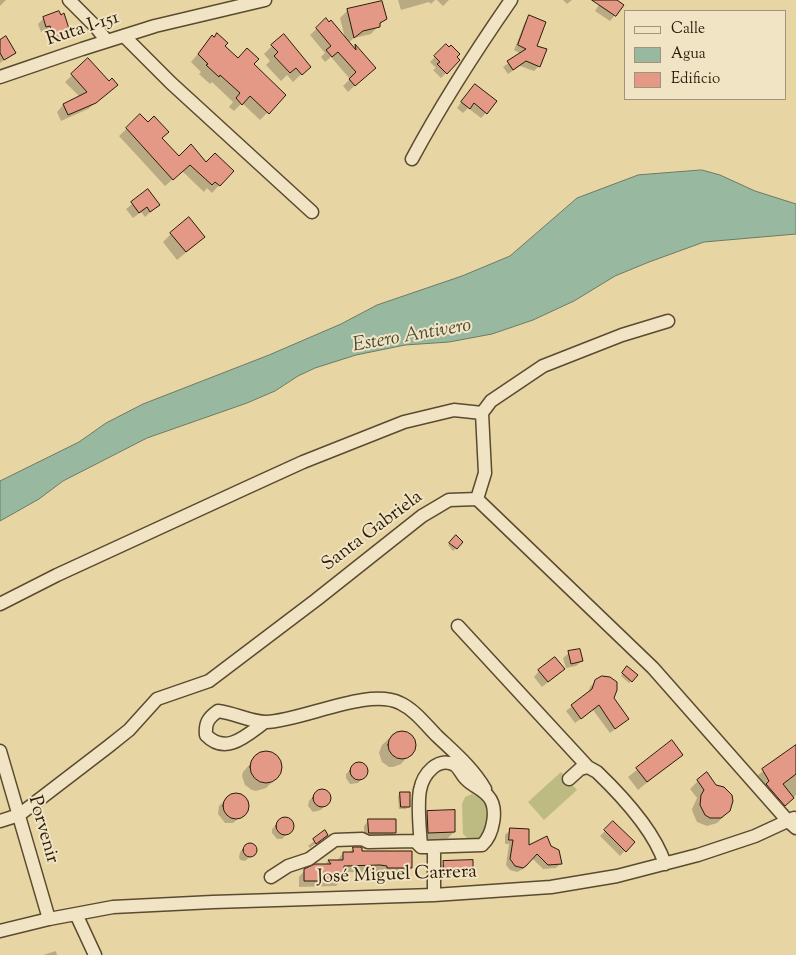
<!DOCTYPE html>
<html>
<head>
<meta charset="utf-8">
<style>
  body { margin:0 }
  #map { position:relative; width:796px; height:955px; overflow:hidden; background:#e8d5a4; font-family:"Sorts Mill Goudy",serif }
  canvas { display:block }
  .legend { position:absolute; left:624px; top:10px; width:162px; height:90px; box-sizing:border-box; background:#f0e4c4; border:1px solid #a19479; margin:0; padding:6px 9px; list-style:none; font-size:15px; color:#2a1c09 }
  .legend li { display:flex; align-items:center; gap:10px; height:25px }
  .legend b { width:25px; border:1px solid #a19479 }
</style>
</head>
<body>
<div id="map">
<canvas width="796" height="955"></canvas>
<ul class="legend">
<li><b style="height:6px;background:#f0e4c4"></b>Calle</li>
<li><b style="height:14px;background:#98b9a0"></b>Agua</li>
<li><b style="height:14px;background:#e39985"></b>Edificio</li>
</ul>
</div>
<script>
const ctx = document.querySelector('canvas').getContext('2d');
ctx.lineJoin = 'round';
function paint(path, color) {
  ctx.fillStyle = color;
  ctx.fill(path, 'evenodd');
}
function stroke(path, color, width, dash) {
  ctx.strokeStyle = color;
  ctx.lineWidth = width;
  ctx.lineCap = dash ? 'butt' : 'round';
  ctx.setLineDash(dash || []);
  ctx.stroke(path);
}
function drawText(font, color, halo, rows, align = 'center') {
  ctx.font = font + ' "Sorts Mill Goudy",serif';
  ctx.lineWidth = 4;
  ctx.setLineDash([]);
  ctx.textBaseline = 'middle';
  ctx.strokeStyle = halo;
  ctx.fillStyle = color;
  for (const [text, x, y, turn = 0] of rows) {
    ctx.save();
    ctx.translate(x, y);
    ctx.rotate((+turn || 0) * Math.PI / 180);
    ctx.textAlign = isNaN(turn) ? turn : align;
    if (halo) ctx.strokeText(text, 0, 0);
    ctx.fillText(text, 0, 0);
    ctx.restore();
  }
}
paint(new Path2D(`
  M561,772L577,790L544,820L528,802Z
  M472,794C493,802 489,823 480,838L469,840L463,834L462,804L465,797Z`), '#bdbb81');
const water = new Path2D(`
  M702,170L720,175L755,191L796,204V234L704,242L649,262L615,276L574,301L533,320L492,334L449,342L405,345L356,355L315,368L298,376L275,391L247,403L147,438L63,481L39,499L0,521V481L79,442L106,423L143,404L269,355L341,324L377,305L462,276L510,256L577,198L638,175Z`);
paint(water, '#98b9a0');
stroke(water, '#6c7a64', 1);
paint(new Path2D(`
  M0,0H6L0,6Z
  M398,0H435L431,4L429,2L401,10Z
  M437,0H449L443,6Z
  M563,0H572L567,4Z
  M602,0H614L615,15L610,21L595,11Z
  M348,10L385,19L371,34L354,38L348,43L353,48L355,45L374,67L348,92L343,86L350,79L331,57L325,62L321,57L325,53L310,35L326,20L345,38L340,18Z
  M529,17L539,66L534,71L520,66L508,74L503,67L521,54L514,50L525,22Z
  M44,18L70,35L65,40L50,45L45,30L41,32L38,24Z
  M212,37L238,60L252,64L284,96L260,120L242,103L234,111L229,107L233,102L212,82L210,84L199,74L201,72L191,62Z
  M0,41L14,53L0,63Z
  M272,46L309,67L293,82L287,75L281,81L266,65L270,61L264,54Z
  M446,46L459,60L441,78L433,70L436,68L430,62Z
  M88,60L109,91L88,109L61,121L57,112L63,105L80,97L65,82Z
  M470,91L486,113L481,118L468,108L463,113L457,108Z
  M140,116L178,158L206,163L232,171L212,193L207,188L204,192L182,171L165,186L119,136Z
  M148,191L158,205L145,217L141,212L133,218L126,209Z
  M171,234L195,245L177,260L163,242Z
  M456,537L462,542L453,551L448,545Z
  M569,653L582,661L576,666L566,668L563,658Z
  M625,670L631,681L629,683L621,676Z
  M539,671L558,674L542,687L534,677Z
  M596,681L613,698L628,719L610,733L593,710L575,723L566,711L588,694L590,687Z
  M403,732L411,735L415,743V748L401,764L393,767H389L382,762L379,753L382,745L395,733Z
  M672,742L681,755L638,790L628,777Z
  M796,746V795L780,810L758,775Z
  M268,753L277,757L281,766L278,776L266,788L256,791L252,790L245,785L242,776L243,772L258,755Z
  M360,763L366,768L367,773L358,783L350,784L346,778V774L356,764Z
  M698,781L729,811L717,823L707,826L697,822L693,813L692,809L697,798L690,789Z
  M318,791H323L328,793L329,800L321,810L313,812L308,806L309,801Z
  M400,793L409,806L406,809H399L398,796Z
  M238,794L244,797L248,805L246,812L233,823H225L218,814L219,806L230,795Z
  M427,812L454,832L446,840H420L419,820Z
  M287,818L291,821L293,828L282,839H277L272,833V829L282,819Z
  M369,820L395,832L389,838H364V826Z
  M613,823L633,842L620,856L600,836Z
  M510,830L527,847H550L561,863L556,868L543,869L532,858L523,869L517,872L510,870L506,865L509,844H505V835Z
  M325,832L327,835L310,848L308,846Z
  M249,844L255,848V853L245,861L240,860L239,857L240,852Z
  M353,849L411,867L405,873L342,872V880L336,886L299,887V877L305,870L324,866L328,861H337L343,853H349Z
  M444,863L472,872L468,876L440,877V867Z
  M56,951L57,955H43Z`), '#0003');
const building = new Path2D(`
  M592,0H617L624,5L616,16Z
  M382,1L387,19L380,23V27L363,31L354,38L347,9Z
  M59,11L61,15L64,13L71,35L55,41L50,26L46,27L43,17Z
  M529,15L546,22L537,46L547,49L540,67L526,61L513,70L507,61L526,49L518,45Z
  M326,18L329,22L331,20L356,50L355,44L376,68L355,86L349,79L356,72L338,52L332,57L326,50L331,46L316,28Z
  M217,33L228,43L225,46L238,58L247,48L259,59L254,64L286,95L269,114L250,96L242,105L236,98L240,93L220,75L219,77L206,65L208,64L198,54L212,35L214,37Z
  M284,34L311,67L302,75L296,68L290,73L274,56L278,52L271,45Z
  M6,36L16,53L4,60L0,53V40Z
  M446,44L449,47L451,45L460,54L457,57L460,60L447,74L437,64L440,62L434,56Z
  M88,58L109,81L112,78L118,85L96,103L68,115L63,104L87,92L71,74Z
  M475,84L497,101L487,114L474,103L470,109L461,102Z
  M140,114L148,122L154,116L169,132L162,138L179,156L191,144L206,162L215,153L234,171L220,186L215,182L212,185L190,165L173,180L126,128Z
  M148,189L160,205L150,212L147,207L139,213L131,202Z
  M189,217L205,237L186,252L170,233Z
  M456,535L463,542L457,549L449,543Z
  M580,649L583,661L571,664L568,651Z
  M555,657L565,669L548,682L538,670Z
  M627,666L638,675L632,682L622,673Z
  M602,676L610,677L617,682V690L614,698L629,719L615,729L599,705L581,719L571,705L592,689L595,680Z
  M388 745a14 14 0 1 1 28 0a14 14 0 1 1-28 0Z
  M672,740L683,755L647,782L636,768Z
  M796,745V774L783,784L794,798L785,806L766,784L769,781L762,769Z
  M250 767a16 16 0 1 1 32 0a16 16 0 1 1-32 0Z
  M350 771a9 9 0 1 1 18 0a9 9 0 1 1-18 0Z
  M707,772L716,785L724,787L732,795L733,801L730,811L721,818H710L705,815L700,805L701,795L704,790L697,780Z
  M313 798a9 9 0 1 1 18 0a9 9 0 1 1-18 0Z
  M400,792H410V807H401Z
  M223 806a13 13 0 1 1 26 0a13 13 0 1 1-26 0Z
  M455,810V832L428,833L427,811Z
  M276 826a9 9 0 1 1 18 0a9 9 0 1 1-18 0Z
  M368,819H396V833H369Z
  M613,821L635,842L626,852L604,830Z
  M510,828L529,829V845L547,836L551,846L559,850L562,864L548,865L537,854L526,866L523,868L515,866L510,859L513,840H509Z
  M325,830L328,835L316,844L313,839Z
  M243 850a7 7 0 1 1 14 0a7 7 0 1 1-14 0Z
  M353,847H360L362,848V851H412V868H387V866L380,865L344,866V881H304V869L315,864H331L328,860H343V852H353Z
  M473,860V873L444,874L443,861Z`);
paint(building, '#e39985');
stroke(building, '#2a1c09', 1);
const minor = new Path2D(`
  M69,0L95,26L107,41
  M124,36L171,83L312,212
  M0,77L82,49L155,26L265,0
  M412,159C442,103 475,52 511,0
  M477,499L485,473L482,413L491,401L543,366L622,335L668,321
  M0,604L57,575L246,488L303,462L404,422L454,410L482,413
  M458,626L588,767
  M265,722C247,735 226,756 206,735C205,723 208,718 218,711C235,713 250,722 266,722C302,721 368,687 400,703C415,710 426,725 437,736C454,752 473,768 485,789
  M0,751L49,919
  M569,779L580,769L588,767L597,772C622,796 654,830 665,864
  M0,821L19,815L109,746L129,730L157,699L209,681L316,600L422,516L449,500L477,499L653,668L788,821L796,828
  M271,877L288,866L309,859L335,840L362,839L368,842L415,841L421,847L482,845C493,835 499,808 488,796C482,789 473,786 467,780C462,776 460,769 455,765C438,756 423,774 420,790C417,806 420,830 421,847
  M434,895V847
  M76,914L95,955
  M0,931L49,919L113,907L213,902L434,895L551,887L617,876L698,855L755,836L794,818`);
stroke(minor, '#5a4a30', 15);
stroke(minor, '#f0e4c4', 12);
drawText('19px', '#2a1c09', '#f0e4c4', [
  ["Ruta I-151",83,30,-18],
  ["Santa Gabriela",373,532,-37],
  ["Porvenir",42,830,74],
  ["José Miguel Carrera",397,876,-2]
]);
drawText('italic 20px', '#4b4b36', '#f0e4c4', [
  ["Estero Antivero",412,337,-10]
]);
</script>
</body>
</html>
